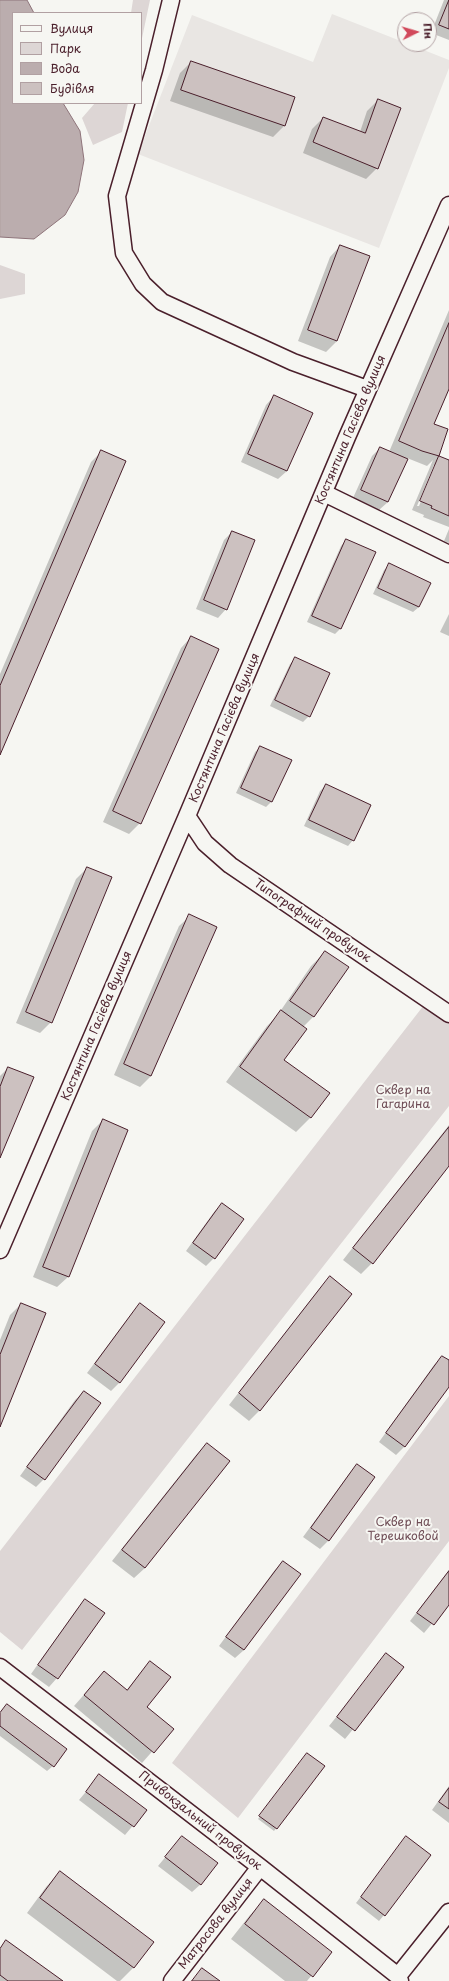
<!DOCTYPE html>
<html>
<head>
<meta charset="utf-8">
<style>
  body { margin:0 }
  #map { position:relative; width:449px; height:1981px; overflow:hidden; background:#f6f6f2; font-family:"Playpen Sans",sans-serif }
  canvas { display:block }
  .legend { position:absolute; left:12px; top:12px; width:130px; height:92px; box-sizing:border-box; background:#f6f6f2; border:1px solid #b1a0a2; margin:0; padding:5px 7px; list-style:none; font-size:12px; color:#4a1f2b }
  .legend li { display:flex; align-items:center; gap:8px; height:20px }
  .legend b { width:20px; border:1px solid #b1a0a2 }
  .north { position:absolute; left:397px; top:12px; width:40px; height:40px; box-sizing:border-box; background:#f6f6f2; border:1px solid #b1a0a2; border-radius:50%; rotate:85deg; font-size:11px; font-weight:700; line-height:16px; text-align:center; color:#4a1f2b }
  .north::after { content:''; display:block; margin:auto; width:14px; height:18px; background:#d1495b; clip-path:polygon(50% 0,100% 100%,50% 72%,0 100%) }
</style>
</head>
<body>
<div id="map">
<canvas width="449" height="1981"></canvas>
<ul class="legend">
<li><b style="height:5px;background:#f6f6f2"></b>Вулиця</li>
<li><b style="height:11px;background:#ddd6d5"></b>Парк</li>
<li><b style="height:11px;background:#bbadae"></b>Вода</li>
<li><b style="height:11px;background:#ccc1c0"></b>Будівля</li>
</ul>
<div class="north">Пн</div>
</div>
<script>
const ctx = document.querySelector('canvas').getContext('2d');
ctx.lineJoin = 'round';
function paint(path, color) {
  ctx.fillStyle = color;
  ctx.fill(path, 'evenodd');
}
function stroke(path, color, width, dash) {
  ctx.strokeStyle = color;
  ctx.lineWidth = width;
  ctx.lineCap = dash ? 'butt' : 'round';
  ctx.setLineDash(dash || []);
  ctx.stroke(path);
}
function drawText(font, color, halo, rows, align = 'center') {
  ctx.font = font + ' "Playpen Sans",sans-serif';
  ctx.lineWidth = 4;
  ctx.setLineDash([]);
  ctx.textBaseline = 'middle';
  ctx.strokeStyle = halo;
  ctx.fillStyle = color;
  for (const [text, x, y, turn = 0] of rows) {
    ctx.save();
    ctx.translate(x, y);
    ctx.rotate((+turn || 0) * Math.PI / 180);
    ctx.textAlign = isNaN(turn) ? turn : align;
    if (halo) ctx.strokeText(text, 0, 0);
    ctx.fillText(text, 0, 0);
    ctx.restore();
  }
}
paint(new Path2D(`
  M332,14L449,60V68L379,248L138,154L192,15L313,62Z`), '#e9e6e3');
paint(new Path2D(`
  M133,0H150L141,43V13H131Z
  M95,103H128L122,132L93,145L82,118Z
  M0,265L25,274V294L0,299Z
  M424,1005L449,1020V1106L22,1650L0,1632V1551Z
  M449,1396V1541L238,1818L172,1763Z`), '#ddd6d5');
const water = new Path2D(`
  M0,0H27L34,13H13V103H63L80,131L84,160L78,192L65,215L34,239L0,237Z`);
paint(water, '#bbadae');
stroke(water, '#8e747a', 1);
paint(new Path2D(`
  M444,0H449V40L431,33Z
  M191,62L293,98L284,126L273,137L170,101L180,73Z
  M378,100L377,168L366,179L303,153L312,129L323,118L360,132L367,111Z
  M340,246L368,257L337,341L326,352L298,341L330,257Z
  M449,310V386L433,425L447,430L438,456L449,461V527L423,517L424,515L412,510L433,460L427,466L407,458L388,502L379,510L353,498L372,456L380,448L389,452ZM434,465H436L419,506H417Z
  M274,396L287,471L278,479L241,462L266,405Z
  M102,451L0,753V674L91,462Z
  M449,529V543L444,541Z
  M232,532L226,609L218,618L196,609L224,540Z
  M346,540L340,629L335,634L307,622L341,546Z
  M390,565L430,583L419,607L413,612L373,594L384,570Z
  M449,614V636L440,632Z
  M191,637L140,823L129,834L103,822L181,648Z
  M296,658L309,716L303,722L270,706L290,664Z
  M260,747L290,761L271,802L266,807L236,793L255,752Z
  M326,785L353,840L348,846L304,826L320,791Z
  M87,868L51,1022L40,1033L16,1023L76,879Z
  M190,916L216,927L151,1076L140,1087L114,1075L179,926Z
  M325,952L347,967L313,1017L303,1027L283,1060L311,1117L296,1132L226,1082L267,1026L277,1016L311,966Z
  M8,1068L0,1156V1076Z
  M103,1120L127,1130L68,1277L57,1287L33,1277L92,1131Z
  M449,1125V1165L372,1263L361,1274L343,1260Z
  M222,1204L214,1258L206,1266L186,1251L214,1212Z
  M331,1278L260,1410L249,1421L229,1405L320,1288Z
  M21,1304L0,1424V1340L10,1315Z
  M140,1304L120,1382L111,1391L87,1373L132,1313Z
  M443,1357L449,1362V1385L405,1446L396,1455L379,1442L434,1365Z
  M84,1392L44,1479L36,1487L20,1476L75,1400Z
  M207,1444L145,1568L134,1578L112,1561L196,1455Z
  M357,1465L374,1478L328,1541L320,1549L303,1537L349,1474Z
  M283,1562L299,1575L244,1650L235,1658L219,1646L274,1571Z
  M449,1570V1603L424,1633L410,1621Z
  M85,1601L103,1613L57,1678L49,1687L31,1674L77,1609Z
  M386,1655L403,1668L345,1739L329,1726Z
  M150,1662L146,1707L172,1729L142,1763L74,1706L104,1672L126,1691Z
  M7,1705L53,1766L47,1771L0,1736V1713Z
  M305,1757L323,1767L274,1831L258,1819Z
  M99,1776L146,1810L125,1835L79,1800Z
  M449,1786V1823L432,1810Z
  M182,1837L201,1884L192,1892L158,1866Z
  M406,1838L384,1915L379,1921L356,1903Z
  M60,1872L152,1942L133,1968L120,1981H117L27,1913L46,1887Z
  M264,1901L331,1952L307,1981H285L231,1939L250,1915Z
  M6,1942L62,1981H0V1948Z`), '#0003');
const building = new Path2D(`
  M449,0V29L439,25Z
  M191,61L295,97L285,126L181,90Z
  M378,99L401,108L378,169L313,142L323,117L365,133Z
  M340,245L370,256L337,341L308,330Z
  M449,323V389L434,424L448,429L439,456L422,451L399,441Z
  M274,395L313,413L287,471L248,454Z
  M380,447L408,459L388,502L361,490Z
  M101,450L126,461L0,755V686Z
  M439,456L449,460V516L431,508L432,506L420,501Z
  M232,531L255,540L227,610L204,600Z
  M346,539L376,552L341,629L312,616Z
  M389,563L431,583L419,607L378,588Z
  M191,636L219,649L141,824L113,811Z
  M295,657L330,673L310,717L275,700Z
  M260,746L292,760L272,802L241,788Z
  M326,784L371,805L354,841L309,820Z
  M87,867L112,877L52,1023L26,1012Z
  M189,914L217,927L151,1076L124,1064Z
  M325,951L349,967L314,1017L290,1001Z
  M281,1010L307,1029L284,1060L330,1093L311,1118L240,1067Z
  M8,1067L34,1077L0,1158V1087Z
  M103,1119L128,1130L69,1277L43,1267Z
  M449,1127V1166L373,1264L353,1248Z
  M222,1203L244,1219L215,1259L193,1243Z
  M330,1276L352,1294L260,1411L239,1393Z
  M21,1303L46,1313L0,1427V1355Z
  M140,1303L165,1322L120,1383L95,1364Z
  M442,1356L449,1360V1387L405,1447L386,1433Z
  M84,1391L101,1403L45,1480L27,1467Z
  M207,1443L230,1461L145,1568L122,1550Z
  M357,1464L375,1477L329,1541L311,1528Z
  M283,1561L301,1574L244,1650L226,1637Z
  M449,1571V1605L434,1625L417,1613Z
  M85,1599L105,1613L58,1679L38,1665Z
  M386,1653L404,1667L355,1731L337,1717Z
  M150,1661L171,1677L147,1707L174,1729L154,1753L84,1695L104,1671L127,1690Z
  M7,1704L67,1749L54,1767L0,1726V1713Z
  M307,1753L325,1766L277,1829L259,1816Z
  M99,1774L147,1810L134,1827L86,1792Z
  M449,1788V1809L439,1802Z
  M182,1836L218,1863L201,1885L165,1857Z
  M406,1836L431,1855L385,1916L361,1897Z
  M60,1871L154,1942L134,1968L40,1898Z
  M264,1899L332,1952L313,1977L245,1924Z
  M6,1940L63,1981H8L0,1975V1949Z
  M202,1968L220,1981H192Z`);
paint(building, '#ccc1c0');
stroke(building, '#4a1f2b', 1);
const minor = new Path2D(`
  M171,0L154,70L117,196L124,253L143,284L162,302L293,362L367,389
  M324,493L449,554
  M187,816L205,843L230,865L449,1014
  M0,1250L187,816L347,437L449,205
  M0,1667L260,1867L398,1976L400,1981
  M398,1976L449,1912
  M172,1981L260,1867`);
stroke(minor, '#4a1f2b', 19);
stroke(minor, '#f6f6f2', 16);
drawText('12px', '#4a1f2b', '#f6f6f2', [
  ["Костянтина Гасієва вулиця",351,430,-67],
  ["Костянтина Гасієва вулиця",225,728,-67],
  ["Типографний провулок",312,921,34],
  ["Костянтина Гасієва вулиця",97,1026,-67],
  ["Привокзальний провулок",200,1821,38],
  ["Матросова вулиця",216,1924,-52]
]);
drawText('12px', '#6f4d56', '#f6f6f2', [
  ["Сквер на",403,1091],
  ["Гагарина",403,1105],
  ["Сквер на",403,1523],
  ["Терешковой",403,1537]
]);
</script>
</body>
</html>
